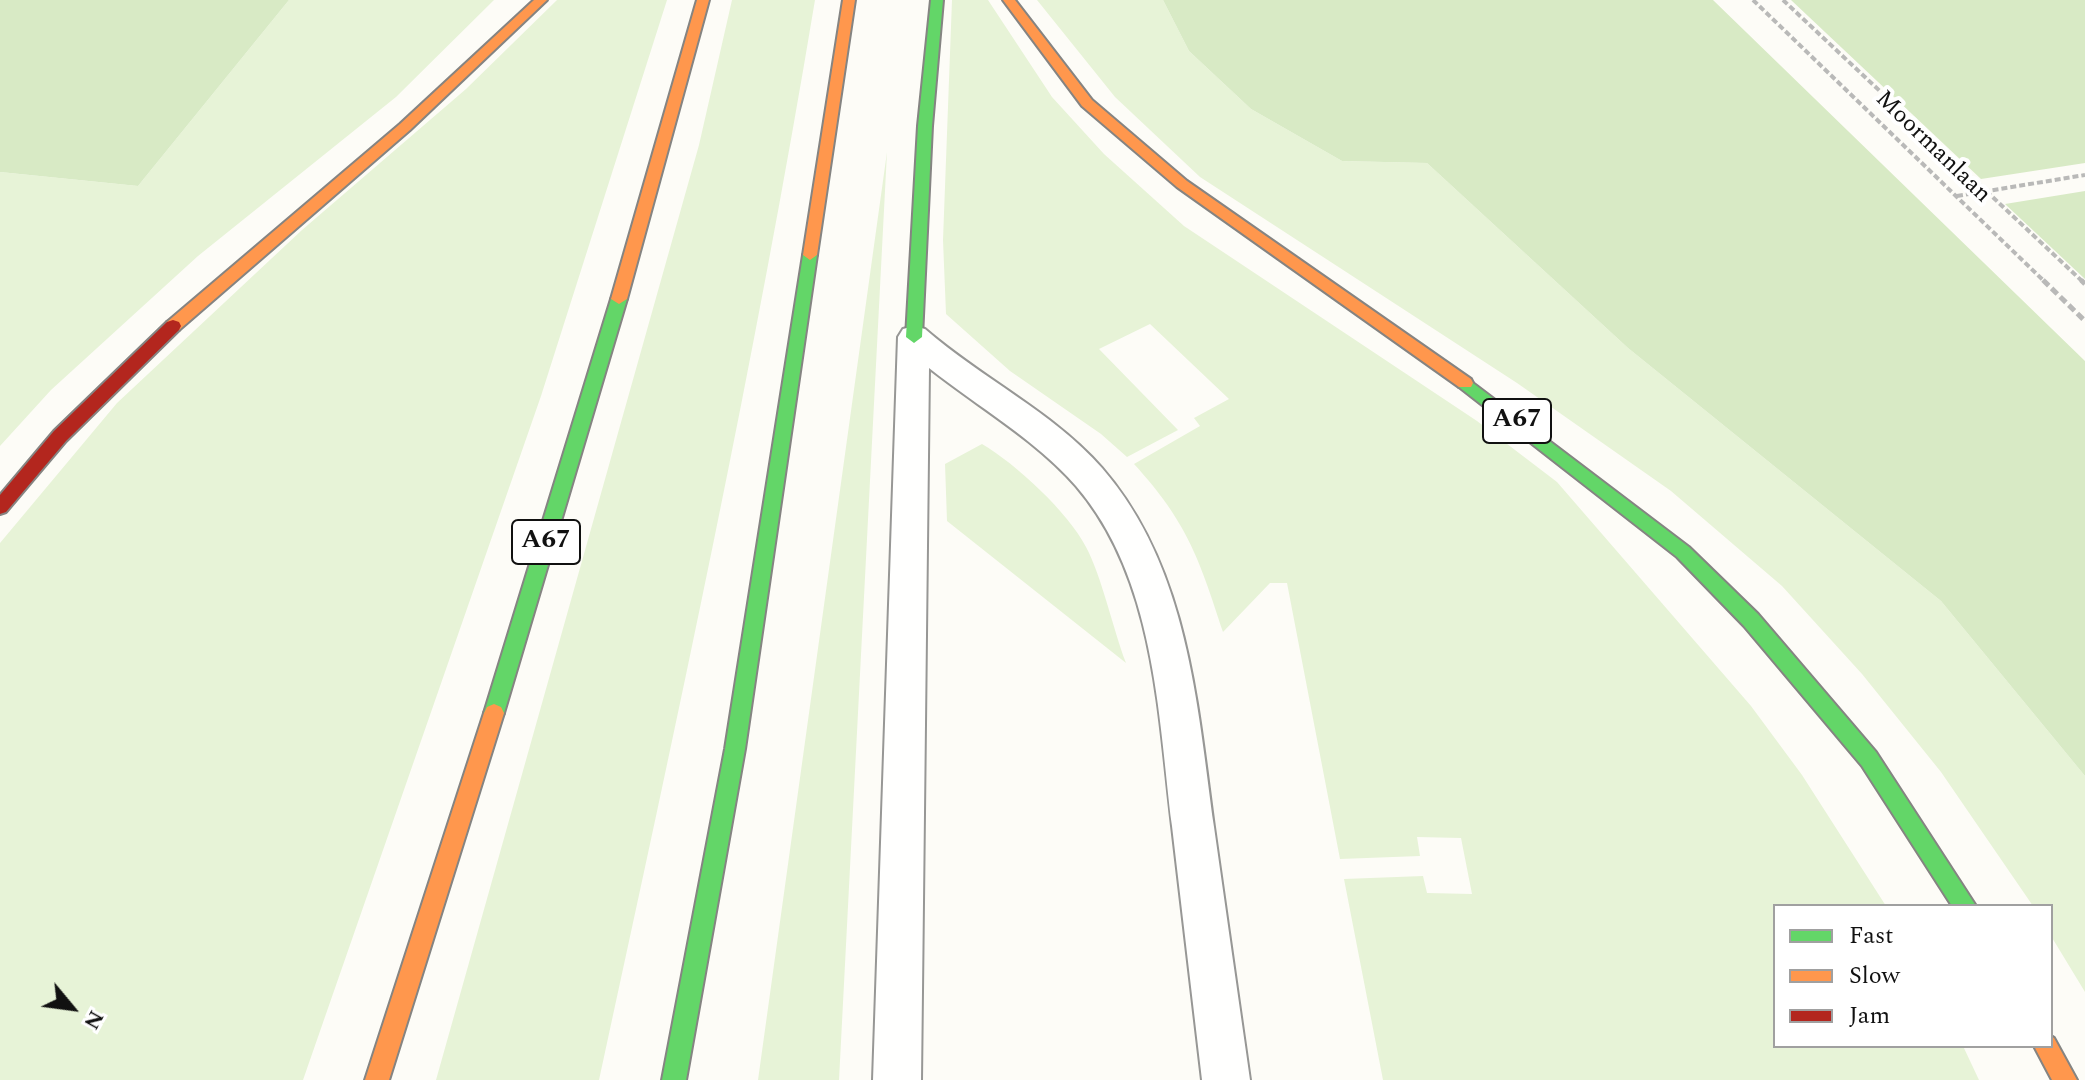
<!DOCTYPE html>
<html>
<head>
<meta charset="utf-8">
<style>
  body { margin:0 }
  #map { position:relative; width:2085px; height:1080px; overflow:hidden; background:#fdfcf7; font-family:Spectral,serif }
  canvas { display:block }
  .legend { position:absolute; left:1773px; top:904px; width:280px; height:144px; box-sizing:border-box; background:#fff; border:2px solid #a0a0a0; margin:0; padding:10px 14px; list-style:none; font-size:24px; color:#111 }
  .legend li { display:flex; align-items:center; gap:16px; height:40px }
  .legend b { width:40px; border:2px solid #a0a0a0 }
  .north { position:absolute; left:32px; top:968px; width:80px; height:80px; -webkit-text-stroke:6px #fff; paint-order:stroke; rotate:119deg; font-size:22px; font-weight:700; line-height:32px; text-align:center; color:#111 }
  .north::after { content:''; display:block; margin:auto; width:28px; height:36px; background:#111; clip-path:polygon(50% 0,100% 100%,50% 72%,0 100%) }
</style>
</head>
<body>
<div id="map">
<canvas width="2085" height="1080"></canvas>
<ul class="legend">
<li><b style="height:10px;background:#63d668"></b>Fast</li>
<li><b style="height:10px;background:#ff974d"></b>Slow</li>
<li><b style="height:10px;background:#b3261e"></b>Jam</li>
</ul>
<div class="north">N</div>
</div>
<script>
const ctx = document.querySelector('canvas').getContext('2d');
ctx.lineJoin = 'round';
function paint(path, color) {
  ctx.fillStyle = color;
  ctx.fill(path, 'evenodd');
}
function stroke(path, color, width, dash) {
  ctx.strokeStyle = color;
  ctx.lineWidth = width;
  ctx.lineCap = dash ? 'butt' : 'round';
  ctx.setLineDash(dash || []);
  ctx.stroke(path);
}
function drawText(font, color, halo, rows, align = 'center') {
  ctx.font = font + ' Spectral,serif';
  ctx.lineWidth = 8;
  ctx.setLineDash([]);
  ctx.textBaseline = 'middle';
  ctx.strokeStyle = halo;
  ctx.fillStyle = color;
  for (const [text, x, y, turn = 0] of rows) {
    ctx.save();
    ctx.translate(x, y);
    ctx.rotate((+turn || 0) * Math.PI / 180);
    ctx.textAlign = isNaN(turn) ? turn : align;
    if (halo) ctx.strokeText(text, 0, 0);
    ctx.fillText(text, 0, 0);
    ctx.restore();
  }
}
paint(new Path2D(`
  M289,0H494L396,97L198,256L51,390L0,446V172L138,186Z
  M557,0H667L541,396L303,1080H0V543L117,403L302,230L466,89Z
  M732,0H815C755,362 677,721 599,1080H436L699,145Z
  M952,0H988L1052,97L1104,154L1184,226L1477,421L1557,482L1751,706L1802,775L1886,906H1775V1046H1963L1979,1080H1383L1344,879L1423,876L1427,893L1472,894L1461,838L1417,837L1420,856L1340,859L1287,583H1270L1223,632C1199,558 1187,522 1134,464L1200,426L1194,418L1229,399L1150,324L1099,349L1178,430L1127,457L1101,434L1010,371L946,314L943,240Z
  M1037,0H1163L1189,51L1251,109L1342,161L1427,163L1628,348L1941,601L2085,776V992L2051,936V906H2033L1941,772L1862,674L1782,586L1671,491L1517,383L1200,177L1115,97Z
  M887,152L839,1080H758Z
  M982,444C1016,464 1068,512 1086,547C1102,577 1113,629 1126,663L947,521L945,464Z`), '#e7f3d7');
paint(new Path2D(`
  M0,0H289L138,186L0,172Z
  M1163,0H1713L2085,361V776L1941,601L1628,348L1427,163L1342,161L1251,109L1189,51Z
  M1791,0H2085V163L1981,179Z
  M2085,191V279L2005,204Z`), '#d8eac5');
const lane = new Path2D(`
  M914,326L925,329C981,378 1053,412 1102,468C1188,567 1197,703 1214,827C1226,912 1238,996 1250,1080H1202C1192,995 1182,911 1172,826C1158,712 1155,578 1076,486C1035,439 978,407 929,368L921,1080H873L898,337L903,329Z`);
const fast = new Path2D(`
  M931,0H943L932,126L922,337L914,343L906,337L918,126Z
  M810,250L817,255L745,749L686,1080H662L725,749L803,255Z
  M619,294L627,299L504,713L501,719L494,722L487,719L484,713L611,299Z
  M1465,377L1689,547L1758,614L1876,752L1976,906H1952L1862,766L1744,626L1677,557L1459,387L1457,383Z`);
const slow = new Path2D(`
  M534,0H547L410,130L179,330H167L165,326L167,322L400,124Z
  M697,0H709L627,299L619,304L611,299Z
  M843,0H855L817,255L810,260L803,255Z
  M1003,0H1015L1092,100L1187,181L1471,379L1473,383L1471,387H1459L1177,187L1082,106Z
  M494,704L501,707L504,713L389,1080H365L484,713L487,707Z
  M2051,1036L2054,1038L2077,1080H2052L2034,1046H2051Z`);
const jam = new Path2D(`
  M173,320L179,322L181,326L179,330L66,441L6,512L0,514V495L54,431L167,322Z`);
stroke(lane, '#979795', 4);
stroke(fast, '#858482', 4);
stroke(slow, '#858482', 4);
stroke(jam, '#858482', 4);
stroke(new Path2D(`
  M1753,0L2045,282
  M1783,0L2083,282
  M1957,196L2085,175`), '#b9b9b8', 4, [6, 3]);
stroke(new Path2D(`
  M2043,280L2085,321
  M2081,280L2085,284`), '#b9b9b8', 5, [8, 4]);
paint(lane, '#fffffe');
paint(fast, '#63d668');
paint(slow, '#ff974d');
paint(jam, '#b3261e');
drawText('24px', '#111', '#fff', [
  ["Moormanlaan",1932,148,44]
]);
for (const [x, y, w] of [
  [1517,421,68],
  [546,542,68]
]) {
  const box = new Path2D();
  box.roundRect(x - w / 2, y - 22, w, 44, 6);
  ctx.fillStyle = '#fff';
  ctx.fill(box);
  stroke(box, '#111', 2);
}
drawText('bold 26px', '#111', null, [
  ["A67",1517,421],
  ["A67",546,542]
]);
</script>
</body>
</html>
